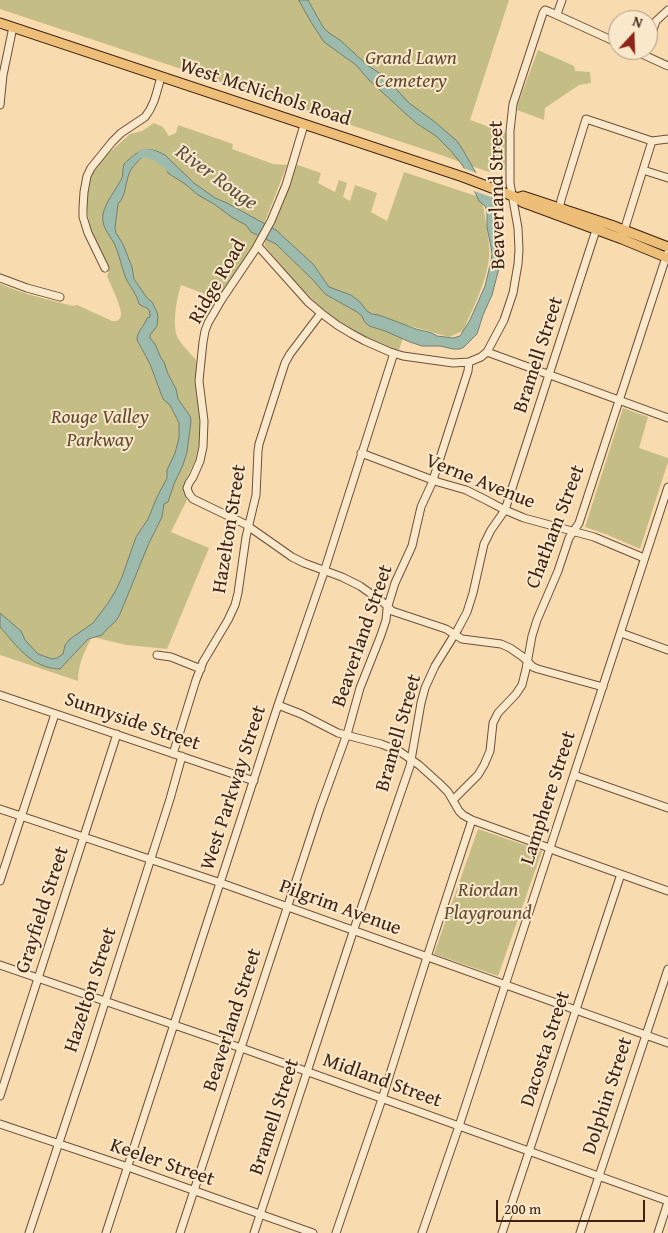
<!DOCTYPE html>
<html>
<head>
<meta charset="utf-8">
<style>
  body { margin:0 }
  #map { position:relative; width:668px; height:1233px; overflow:hidden; background:#f8dbaf; font-family:"Gentium Book Plus",serif }
  canvas { display:block }
  .north { position:absolute; left:608px; top:10px; width:50px; height:50px; box-sizing:border-box; background:#fae8cb; border:1px solid #af9982; border-radius:50%; rotate:20deg; font-size:14px; font-weight:700; line-height:20px; text-align:center; color:#3e2214 }
  .north::after { content:''; display:block; margin:auto; width:18px; height:22px; background:#8f2418; clip-path:polygon(50% 0,100% 100%,50% 72%,0 100%) }
  .scale { position:absolute; left:496px; top:1200px; width:149px; height:22px; box-sizing:border-box; border:2px solid #3e2214; border-top:0; padding-left:6px; font-size:15px; line-height:18px; white-space:nowrap; color:#3e2214; -webkit-text-stroke:4px #fae8cb; paint-order:stroke }
</style>
</head>
<body>
<div id="map">
<canvas width="668" height="1233"></canvas>
<div class="north">N</div>
<div class="scale">200 m</div>
</div>
<script>
const ctx = document.querySelector('canvas').getContext('2d');
ctx.lineJoin = 'round';
function paint(path, color) {
  ctx.fillStyle = color;
  ctx.fill(path, 'evenodd');
}
function stroke(path, color, width, dash) {
  ctx.strokeStyle = color;
  ctx.lineWidth = width;
  ctx.lineCap = dash ? 'butt' : 'round';
  ctx.setLineDash(dash || []);
  ctx.stroke(path);
}
function drawText(font, color, halo, rows, align = 'center') {
  ctx.font = font + ' "Gentium Book Plus",serif';
  ctx.lineWidth = 4;
  ctx.setLineDash([]);
  ctx.textBaseline = 'middle';
  ctx.strokeStyle = halo;
  ctx.fillStyle = color;
  for (const [text, x, y, turn = 0] of rows) {
    ctx.save();
    ctx.translate(x, y);
    ctx.rotate((+turn || 0) * Math.PI / 180);
    ctx.textAlign = isNaN(turn) ? turn : align;
    if (halo) ctx.strokeText(text, 0, 0);
    ctx.fillText(text, 0, 0);
    ctx.restore();
  }
}
paint(new Path2D(`
  M0,0H509L470,120L506,133L505,170L490,161L491,167V172L486,171L435,153L0,9Z
  M538,50L574,66L575,71L590,72L591,83L579,85L545,108L544,120L517,110L518,104Z
  M154,123L163,127L169,136L176,133L178,125L233,144L232,149L273,164L287,165L266,219L255,242L218,299L181,285C177,297 172,323 177,336C179,342 192,355 196,360V391L200,424L199,443L195,461L183,485V492L187,500L171,532L209,548L167,649L127,645L92,637C84,652 78,665 78,681L0,655V284C20,292 40,298 61,303C67,304 71,307 77,305L112,321H117C119,319 121,318 121,315C122,307 110,284 107,276L109,272L91,230L88,216L87,203L89,176L103,158L130,134L142,131Z
  M295,164L321,173L318,183L335,192L339,180L347,183L343,197L350,201L355,185L377,193L371,212L387,221L404,172L482,198C484,214 488,230 489,245C492,273 473,307 463,331L449,337L407,325L399,350C363,341 329,317 304,291C290,277 278,261 265,246V241L277,215Z
  M623,408L648,417L639,448L668,458V462L640,549L608,535L585,527Z
  M478,829L542,851L498,976L434,954Z`), '#c4be86');
const water = new Path2D(`
  M299,0H308L323,27L329,33L340,40L367,65L384,76L409,103L435,122L457,141L463,150L484,187L498,205L497,231L496,232L499,252L500,263L498,272L492,295L483,315L477,334L464,347L460,349H453L440,346H422L410,342L385,331L369,326L364,321L362,316L357,312L325,294L313,280L276,244L251,232L246,225L233,218L214,204L198,195L185,184L168,173C167,171 167,168 167,165C164,154 152,154 144,155C139,161 131,167 129,174C125,184 126,196 118,204L115,228L116,233L123,244L132,267L134,279L147,298L152,302L157,312L158,317L157,326L150,335V338L155,344L161,358L164,362L168,374L176,389L178,399L190,416L191,421L187,452L183,465L174,484L168,502L164,504L162,517L149,543L120,614L116,621L107,629L102,635L88,639L60,669C31,668 17,646 0,627V613L21,631L25,640L38,654L52,659L57,658L63,654L65,645L70,639L93,623L108,603L116,590L122,577L136,537L148,519L157,497L167,478V470L175,453L179,438V423L170,405L163,399L150,364L137,340C137,331 144,327 147,318L150,317C150,306 146,309 139,304C137,294 129,286 125,276C121,265 119,253 114,243C108,233 101,226 103,214C106,201 115,191 121,180C124,175 122,169 124,164C138,151 145,144 165,155L194,183L215,198L227,203L276,230L313,264L329,287L351,295L360,302L367,311L372,314L379,315L416,329L432,333L437,336L453,338L460,336L470,320L485,286L491,261L492,254L491,247L487,227V211L485,206L479,201L463,166L451,151L436,136L416,123L406,114L369,80L356,65L324,42L311,22Z`);
paint(water, '#9dbbac');
stroke(water, '#777e6f', 1);
paint(new Path2D(`
  M463,168L479,174L486,186L497,199L471,190L463,172Z`), '#f8dbaf');
stroke(new Path2D(`
  M142,154C155,151 166,164 175,172`), '#9dbbac', 9);
const minor = new Path2D(`
  M557,14L562,0
  M648,44L656,21L668,10
  M633,50L668,66
  M0,105L3,75L13,27
  M304,125L286,185L271,221L255,250L222,299L208,323L205,331L203,342L199,381L204,421L203,447L200,461L193,477L189,483L187,488L189,494L193,499L245,524L292,557L304,563L342,577L360,586L384,603L392,611L446,629L462,639L501,644L510,648L523,657L533,667L538,669L603,687
  M643,170L668,178
  M559,212L561,200L586,119L652,141L668,139
  M623,234L652,141
  M258,246L308,302L321,313L337,325L352,334L365,341L390,352L403,356L453,363L469,362L481,357L487,352L504,320L513,293L518,264L519,250L518,228L510,183V131L513,104L543,13L545,10L550,12L618,43
  M105,268L88,233L83,217V208L84,192L87,176L91,168L112,142L121,133L145,117C155,105 157,90 161,77
  M0,278L27,288L60,297
  M487,352L668,418
  M361,453L438,482L466,490L486,500L505,510L524,518L594,537L644,558
  M621,633L668,650
  M157,655L171,657L201,669
  M0,695L254,781
  M278,705L301,714L338,733L381,744L399,751L419,765L439,783L448,792L459,811L463,815L472,820L544,846L556,851L668,891
  M173,754L196,680L203,662L228,620L235,605L238,593L246,537L256,495L258,451L259,444L285,363L290,354L321,313
  M574,775L668,808
  M453,800L478,775L484,765L490,751L493,723L498,713L516,694L522,685L526,669L532,636L537,620L558,571L569,538L579,523L667,254
  M0,809L221,883L668,1043
  M0,881L55,714
  M0,965L247,1050L668,1201
  M0,1096L117,734
  M0,1124L128,1167L313,1233
  M29,1233L90,1049L170,799L182,756
  M106,1233L278,705L323,575L394,353
  M180,1233L320,808L348,731L360,688L381,635L386,620L387,609L395,583L412,546L421,507L432,483L468,371L469,362
  M254,1233L355,926L410,766L421,703L425,688L435,666L458,629L467,612L473,593L484,544L491,530L505,510L597,227
  M336,1233L382,1099L427,957L472,820
  M422,1233L459,1126L668,487
  M502,1233L621,874
  M580,1233L668,969
  M658,1233L668,1202`);
const major = new Path2D(`
  M0,23L463,177L518,198L522,202L622,239L668,258
  M520,197L523,196L611,225L668,247`);
stroke(minor, '#6c503b', 9);
stroke(major, '#3e2214', 11);
stroke(minor, '#fae8cb', 7);
stroke(major, '#ecbe78', 9);
drawText('italic 20px', '#604930', '#fae8cb', [
  ["Grand Lawn",411,59],
  ["Cemetery",411,82],
  ["Rouge Valley",100,418],
  ["Parkway",100,441],
  ["Riordan",488,891],
  ["Playground",488,914]
]);
drawText('20px', '#3e2214', '#fae8cb', [
  ["West McNichols Road",265,93,18],
  ["Beaverland Street",498,195,-91],
  ["Ridge Road",218,282,-60],
  ["Bramell Street",539,355,-72],
  ["Verne Avenue",480,482,22],
  ["Chatham Street",556,527,-69],
  ["Hazelton Street",230,529,-81],
  ["Beaverland Street",363,636,-71],
  ["Sunnyside Street",132,722,19],
  ["Bramell Street",399,733,-74],
  ["West Parkway Street",234,788,-72],
  ["Lamphere Street",549,798,-72],
  ["Pilgrim Avenue",340,908,20],
  ["Grayfield Street",43,910,-72],
  ["Hazelton Street",91,990,-72],
  ["Beaverland Street",233,1020,-72],
  ["Dacosta Street",546,1049,-72],
  ["Midland Street",382,1081,20],
  ["Dolphin Street",608,1096,-72],
  ["Bramell Street",275,1117,-72],
  ["Keeler Street",162,1163,19]
]);
drawText('italic 21px', '#5a5042', '#fae8cb', [
  ["River Rouge",216,178,36]
]);
</script>
</body>
</html>
